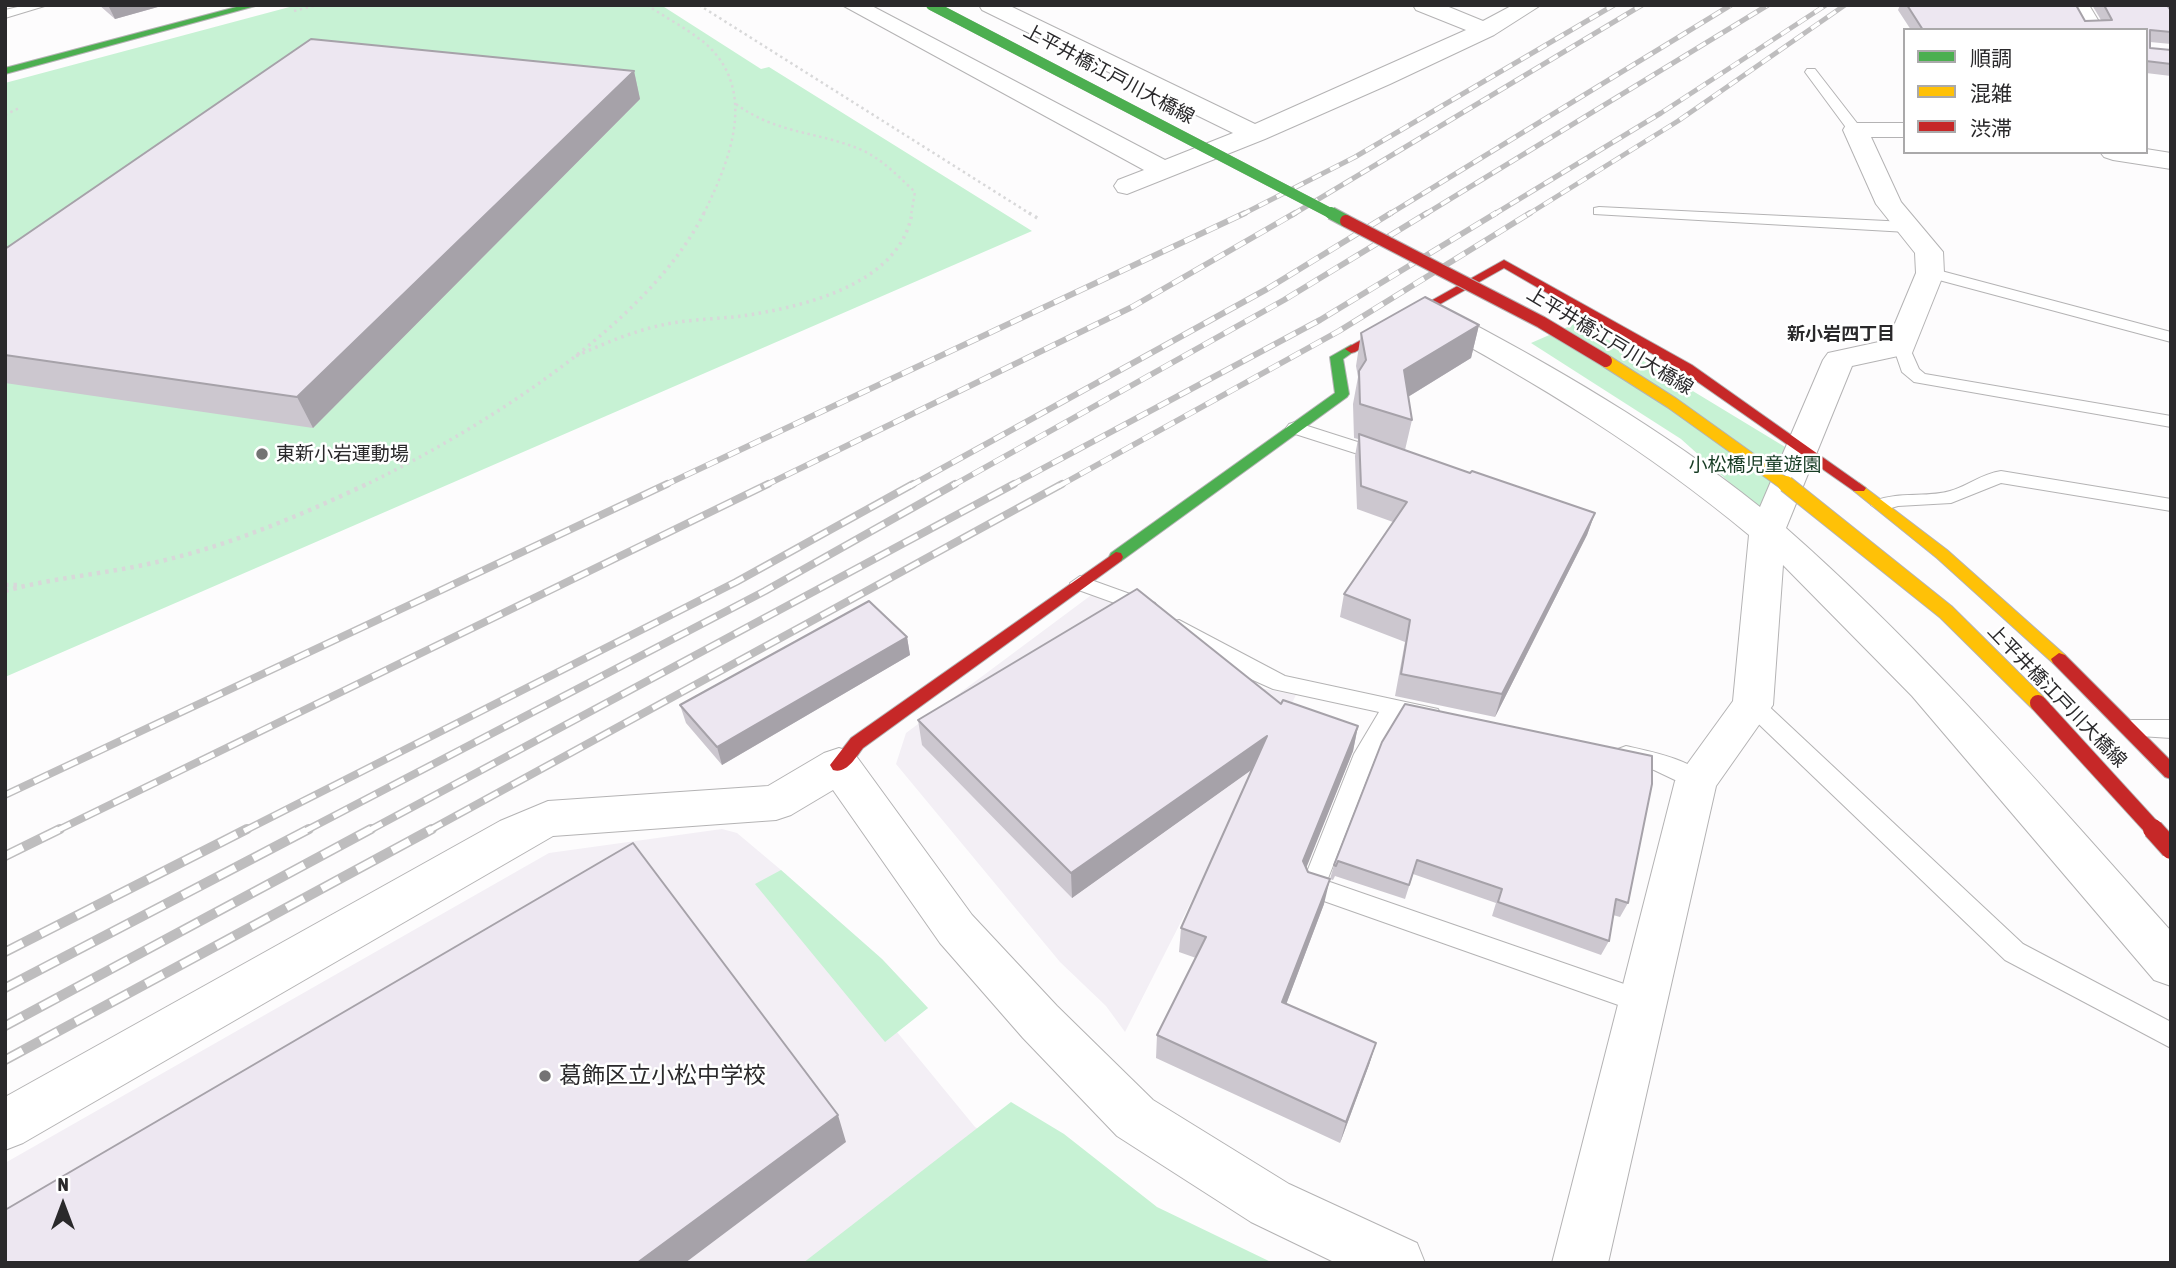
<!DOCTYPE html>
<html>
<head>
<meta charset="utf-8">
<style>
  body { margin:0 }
  #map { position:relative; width:2176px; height:1268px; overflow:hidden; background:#fdfcfd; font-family:"Asap Condensed","Noto Sans JP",sans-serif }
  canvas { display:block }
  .frame { position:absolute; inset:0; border:7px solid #2a292b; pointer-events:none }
  .legend { position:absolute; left:1903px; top:28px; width:245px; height:126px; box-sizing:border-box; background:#fff; border:2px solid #aaa9aa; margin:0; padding:9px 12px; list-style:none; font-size:21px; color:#2a292b }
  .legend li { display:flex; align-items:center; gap:14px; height:35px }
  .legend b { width:35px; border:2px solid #aaa9aa }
  .north { position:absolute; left:28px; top:1170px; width:70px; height:70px; -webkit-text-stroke:5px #fff; paint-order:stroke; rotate:0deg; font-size:19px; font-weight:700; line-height:28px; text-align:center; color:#2a292b }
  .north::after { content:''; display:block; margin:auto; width:24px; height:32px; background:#2a292b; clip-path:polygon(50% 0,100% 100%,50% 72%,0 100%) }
</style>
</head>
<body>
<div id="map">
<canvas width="2176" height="1268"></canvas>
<div class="frame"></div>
<ul class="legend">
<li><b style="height:9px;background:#4caf50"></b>順調</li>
<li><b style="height:9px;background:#ffc107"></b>混雑</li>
<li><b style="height:9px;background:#c62828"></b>渋滞</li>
</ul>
<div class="north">N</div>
</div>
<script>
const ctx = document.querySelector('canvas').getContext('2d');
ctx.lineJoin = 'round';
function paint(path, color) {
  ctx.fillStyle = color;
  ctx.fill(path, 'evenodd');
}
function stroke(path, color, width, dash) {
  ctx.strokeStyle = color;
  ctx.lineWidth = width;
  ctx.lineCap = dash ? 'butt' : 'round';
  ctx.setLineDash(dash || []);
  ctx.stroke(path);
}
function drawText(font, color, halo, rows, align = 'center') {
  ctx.font = font + ' "Asap Condensed","Noto Sans JP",sans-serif';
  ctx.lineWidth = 5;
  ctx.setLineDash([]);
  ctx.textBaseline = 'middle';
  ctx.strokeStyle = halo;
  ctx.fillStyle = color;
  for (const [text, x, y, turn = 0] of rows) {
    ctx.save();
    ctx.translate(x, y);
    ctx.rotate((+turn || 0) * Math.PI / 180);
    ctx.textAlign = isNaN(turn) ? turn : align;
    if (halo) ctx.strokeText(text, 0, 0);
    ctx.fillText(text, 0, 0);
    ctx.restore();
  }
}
paint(new Path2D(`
  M1094,593L1139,610L1255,687L1296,695L1125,1032L1106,1006L1060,962L896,764L906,733Z
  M722,829L737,833L781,870L882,959L928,1008L897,1032L975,1127L1202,1263H5V1163L549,853Z`), '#f3eff5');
paint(new Path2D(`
  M297,5H661L761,69L769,67L1032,231L5,677V83Z
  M1579,322L1795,453L1770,519L1681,439L1531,343Z
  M781,870L882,959L928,1008L885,1042L755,884Z
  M1011,1102L1064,1134L1157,1207L1273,1263H803Z`), '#c7f2d4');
const lane = new Path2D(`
  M26,5H48L5,18V10Z
  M1807,69H1815L1860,127V133H1850L1805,72Z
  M1599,207L1907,222L1915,227L1907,232L1594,214V208Z
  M1930,268L2171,332V342L1924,276V270Z
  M1901,341L1907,342L1919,369L1925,374L2171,416V427L1914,382L1902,372L1893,346Z
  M1295,422L1389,452L1392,456L1383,462L1289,432L1286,428L1289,424Z
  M2001,471L2171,499V511L2001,483L1951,503L1898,506L1881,511L1871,505L1874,501C1900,491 1925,498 1950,491C1968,486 1981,474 2001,471Z
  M1080,576L1155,603L1158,608L1155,613L1148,615L1073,588L1070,583Z
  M1179,620L1285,676L1438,709L1441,715L1438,721L1430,723L1399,717L1376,756L1327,881L1650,993L1654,1001L1650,1009L1641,1013L1304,894L1301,887L1354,754L1379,712L1273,689L1244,676L1172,632L1169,627L1172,622Z
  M1753,697L1761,699L2023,944L2171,1022V1048L2005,960L1745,711L1742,705L1745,699Z
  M2132,720H2171V738L2124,735L2121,729L2124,723Z
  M1626,746C1648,751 1697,760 1708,781L1704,787L1696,790L1654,770L1618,761L1615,755L1618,749Z`);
const street = new Path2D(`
  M842,5H870L1165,160L1233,133L982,10L979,5H1008L1255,124L1466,30L1416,10L1413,5H1444L1483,21L1513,5H1541L1494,35L1390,84L1265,139L1127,194L1118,192L1114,186L1118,180L1144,170Z
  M2067,5H2089L2104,30H2082Z
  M1855,123H1905V137H1871L1901,202L1943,252L1944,273L1912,353L1852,366L1786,528C1926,651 2047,792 2171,931V986L2154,980L1912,696L1783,565L1773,705L1716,786L1608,1263H1552L1675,781L1733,701L1749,535C1647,450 1536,382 1419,319L1415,313L1419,307L1430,304L1441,307C1552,365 1661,428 1760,507L1823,360L1828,353L1888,340L1916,273L1915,253L1876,204L1843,130L1846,125Z
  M2146,149L2171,153V169L2113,160L2104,157L2100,152H2146Z
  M839,748L854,753L972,915L1057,1006L1153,1100L1289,1184L1417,1243L1425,1263H1336L1251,1222L1117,1136L1023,1038L940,943L833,790L791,815L776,820L553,836L23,1143L5,1150V1097L500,821L548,801L768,786L824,753Z`);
const fast = new Path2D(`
  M244,5H259L5,74V68Z
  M1351,345L1357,349L1343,359L1349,394L1347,397L1121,561H1111L1109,557L1111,553L1335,393L1330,357Z`);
const slow = new Path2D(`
  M1859,483L1947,550L2065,655L2067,659L2065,663H2053L1937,558L1854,491L1852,488Z`);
const jam = new Path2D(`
  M1504,260L1692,365L1866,488L1864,491H1854L1682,371L1504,268L1355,352L1351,353L1345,349Z
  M1116,552L1121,553L1123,557L1121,561L863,748C855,758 847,774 833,770L830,765L851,738Z
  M2059,653L2065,655L2171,761V779L2165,777L2053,663L2051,659Z`);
stroke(lane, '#b4b3b4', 2);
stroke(street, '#b4b3b4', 2);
stroke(fast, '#b4b3b4', 2);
stroke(slow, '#b4b3b4', 2);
stroke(jam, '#b4b3b4', 2);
stroke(new Path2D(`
  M647,5C666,18 688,29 706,44C759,92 729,162 703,215
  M699,5L1032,215
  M294,11L317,5
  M736,104C778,135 819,131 864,151C884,161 899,177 915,192L911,215
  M5,115L19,108`), '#d8d8d9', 2.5, [2.5, 3.5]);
stroke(new Path2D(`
  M1029,213L1039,219
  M576,356C605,343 636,330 667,324C692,319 718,319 742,316C802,307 900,285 912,213
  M363,486C476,432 647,327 704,213`), '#d8d8d9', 3.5, [2.5, 4.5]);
stroke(new Path2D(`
  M5,585H18
  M5,591C55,577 107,574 157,562C231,545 299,516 367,484`), '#d8d8d9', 4.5, [3.5, 5]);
paint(lane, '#fff');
paint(street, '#fff');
paint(fast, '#4caf50');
paint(slow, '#ffc107');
paint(jam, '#c62828');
const railFar3 = new Path2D(`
  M1241,215L1355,157L1614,5
  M1292,215L1642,5
  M1388,215L1731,5
  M1424,215L1768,5
  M1493,215L1661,113L1826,5
  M1527,215L1678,121L1845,5`);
const railFar2 = new Path2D(`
  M663,486L1245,213
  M764,486L1132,307L1295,213
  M910,486L1267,289L1391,213
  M952,486L1284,300L1427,213
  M1010,486L1320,320L1496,213
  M1059,486L1339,331L1530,213`);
const railFar1 = new Path2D(`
  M5,795L667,484
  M56,831L768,484
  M244,831L736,582L913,484
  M305,831L765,591L955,484
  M368,831L1014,484
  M428,831L1062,484`);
const rail = new Path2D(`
  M5,856L60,829
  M5,952L247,829
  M5,988L309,829
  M5,1026L371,829
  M5,1060L432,829`);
stroke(railFar3, '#bebdbe', 5);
stroke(railFar2, '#bebdbe', 6);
stroke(railFar1, '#bebdbe', 8);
stroke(rail, '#bebdbe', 10);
stroke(railFar3, '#fff', 3.5, [10]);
stroke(railFar2, '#fff', 4.5, [12]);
stroke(railFar1, '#fff', 5, [16]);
stroke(rail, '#fff', 7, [20]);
const fastBridgeFar1 = new Path2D(`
  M931,5L1334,215`);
const fastBridge = new Path2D(`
  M1331,213L1346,221`);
const slowBridgeFar1 = new Path2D(`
  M1606,361L1672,403L1788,486`);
const slowBridge = new Path2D(`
  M1786,484L1946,612L2038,703`);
const jamBridgeFar2 = new Path2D(`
  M1346,221L1541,322L1606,361`);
const jamBridgeFar1 = new Path2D(`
  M2038,703L2155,831`);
const jamBridge = new Path2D(`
  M2153,829L2171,849`);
stroke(fastBridgeFar1, '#b4b3b4', 10, []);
stroke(fastBridge, '#b4b3b4', 14, []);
stroke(slowBridgeFar1, '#b4b3b4', 14, []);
stroke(slowBridge, '#b4b3b4', 18, []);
stroke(jamBridgeFar2, '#b4b3b4', 14, []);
stroke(jamBridgeFar1, '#b4b3b4', 18, []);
stroke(jamBridge, '#b4b3b4', 22, []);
stroke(fastBridgeFar1, '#4caf50', 10);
stroke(fastBridge, '#4caf50', 12);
stroke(slowBridgeFar1, '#ffc107', 12);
stroke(slowBridge, '#ffc107', 16);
stroke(jamBridgeFar2, '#c62828', 12);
stroke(jamBridgeFar1, '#c62828', 16);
stroke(jamBridge, '#c62828', 20);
paint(new Path2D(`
  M99,5H165L115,19Z
  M1900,5H2076L2085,21L2101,20L2092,5H2167L2171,11V44L2150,42V48L2171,50V76L2146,73V30H1911L1898,10Z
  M634,71L640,99L313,428L5,383V249Z
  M1479,325L1471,358L1408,397L1412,420L1405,450L1470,473L1595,513L1587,535L1495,717L1395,696L1405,642L1340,617L1344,594L1393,522L1357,509L1355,456L1358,439L1354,438L1353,404L1358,377L1356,366L1361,333Z
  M907,637L910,655L722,765L686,723L680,705Z
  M1281,704L1358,726L1353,751L1306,867L1324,904L1286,1004L1376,1043L1369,1065L1340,1143L1156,1058L1157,1035L1196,958L1179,952L1181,928L1252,769L1072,898L922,745L918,720Z
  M1382,742L1628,903L1620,917L1613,915L1609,941L1601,955L1492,916L1496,903L1413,874L1405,899L1335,876L1333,880L1330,879L1334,865Z`), '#ccc7cf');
paint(new Path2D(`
  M108,5H165L115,19Z
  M634,71L640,99L313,428L297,397Z
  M1479,325L1471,358L1398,403L1404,370Z
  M1595,513L1587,535L1495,717L1502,694Z
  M907,637L910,655L722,765L717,747Z
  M1358,726L1353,751L1299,886L1303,861Z
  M1267,736L1264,761L1072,898L1071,873Z
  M1330,879L1324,904L1278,1026L1282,1002Z
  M1376,1043L1369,1065L1340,1143L1346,1122Z
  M838,1115L846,1142L685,1263H637Z`), '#a6a2a9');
const building = new Path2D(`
  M1907,5H2076L2085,21L2112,20L2104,5H2167L2171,11V32L2150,30V48L2171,50V64L2146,61V30H1923Z
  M311,39L634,71L297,397L5,355V249Z
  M1425,297L1479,325L1404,370L1412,420L1360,404L1359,371L1366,360L1361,333Z
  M1359,434L1470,473L1472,471L1595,513L1502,694L1401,674L1410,620L1344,594L1407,502L1361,486Z
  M1137,589L1281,704L1283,700L1358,726L1303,861L1308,872L1330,879L1282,1002L1376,1043L1346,1122L1157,1035L1206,937L1181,928L1267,736L1071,873L918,720Z
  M869,601L907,637L717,747L680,705Z
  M1405,704L1652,756V784L1628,903L1616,899L1609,941L1498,902L1502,889L1417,860L1409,885L1338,861L1336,866L1334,865L1382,742Z
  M633,843L838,1115L637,1263H5V1210Z`);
paint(building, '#ede7f1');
stroke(building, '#a6a2a9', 2);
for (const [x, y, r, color] of [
  [262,454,7,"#747374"],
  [545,1076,7,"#747374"]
]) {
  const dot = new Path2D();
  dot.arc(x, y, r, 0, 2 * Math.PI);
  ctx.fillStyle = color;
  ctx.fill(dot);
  stroke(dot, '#fff', 2.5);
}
drawText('bold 18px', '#2a292b', '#fff', [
  ["新小岩四丁目",1841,334]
]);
drawText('19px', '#2a292b', '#fff', [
  ["上平井橋江戸川大橋線",1109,74,28],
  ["上平井橋江戸川大橋線",1610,341,31],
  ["上平井橋江戸川大橋線",2057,696,46]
]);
drawText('19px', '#2a292b', '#fff', [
  ["東新小岩運動場",276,454]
], 'left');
drawText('19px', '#173c24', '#fff', [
  ["小松橋児童遊園",1755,465]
]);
drawText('23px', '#2a292b', '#fff', [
  ["葛飾区立小松中学校",559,1076]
], 'left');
</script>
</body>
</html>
